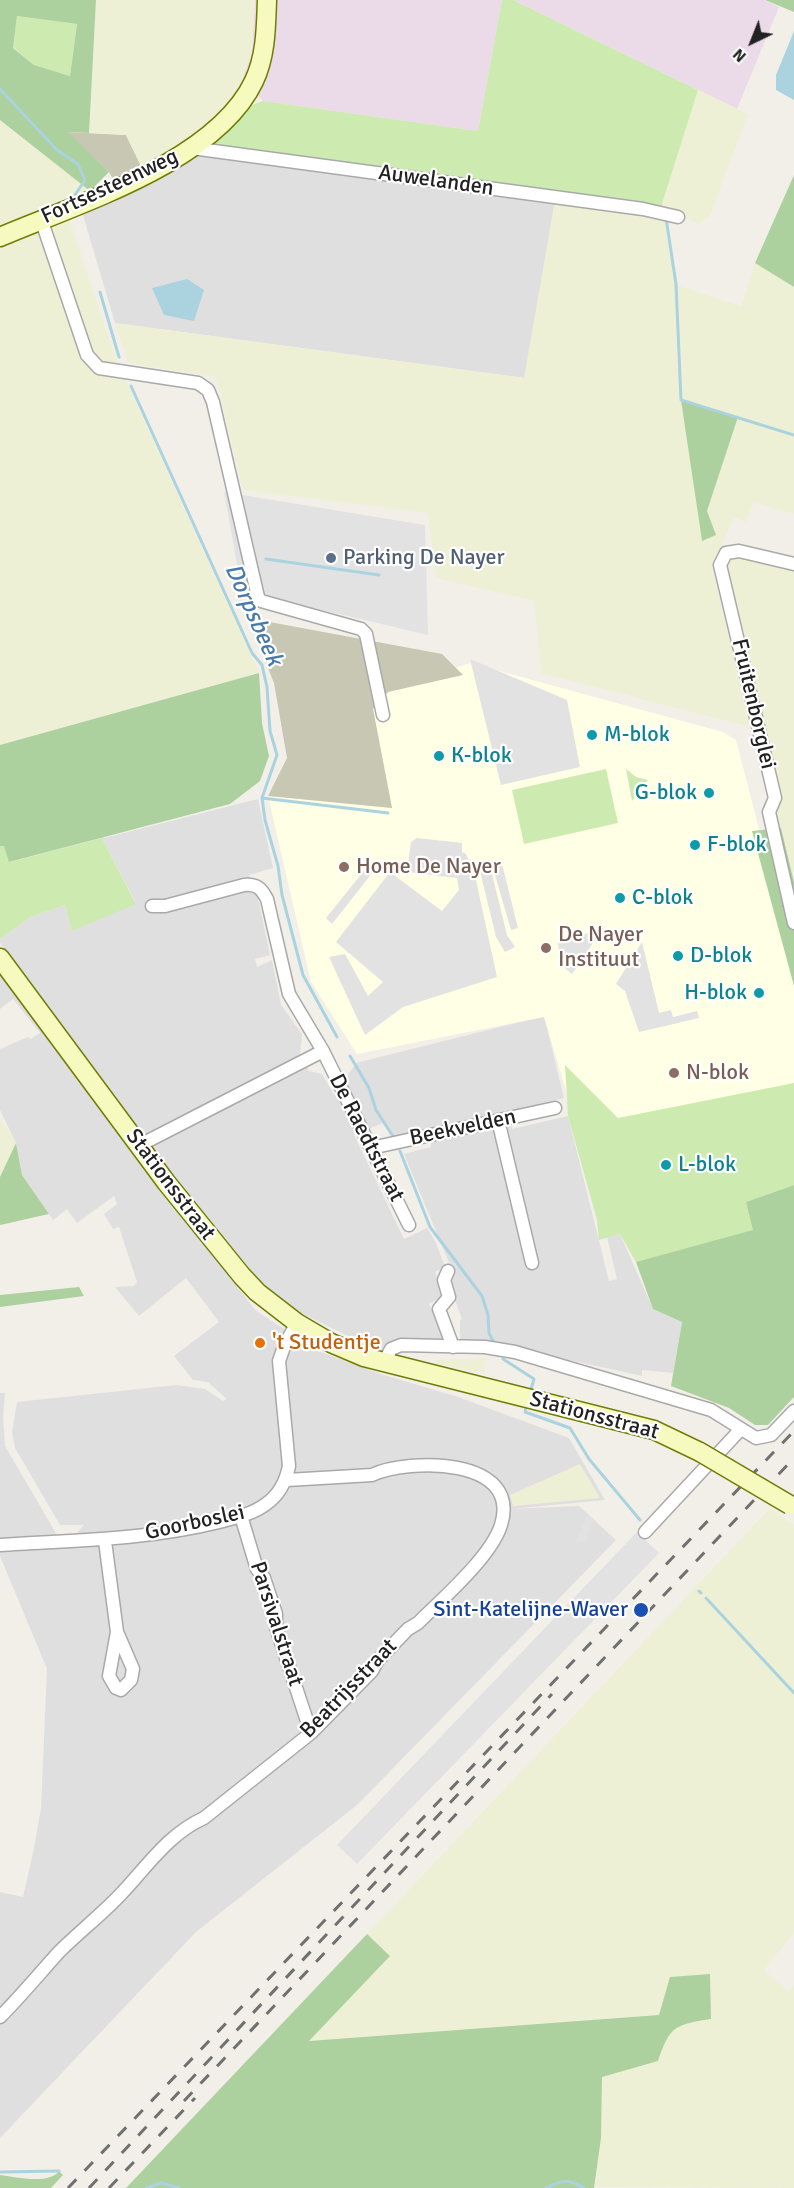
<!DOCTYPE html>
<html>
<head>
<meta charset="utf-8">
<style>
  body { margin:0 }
  #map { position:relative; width:794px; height:2188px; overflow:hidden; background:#f2efe9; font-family:Signika,sans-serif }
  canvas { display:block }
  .north { position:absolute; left:722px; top:12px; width:60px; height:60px; -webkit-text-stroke:4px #fff; paint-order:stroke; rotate:223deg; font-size:16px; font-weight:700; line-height:24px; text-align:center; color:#222 }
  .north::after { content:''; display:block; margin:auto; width:21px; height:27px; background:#222; clip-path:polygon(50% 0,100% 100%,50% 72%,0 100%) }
</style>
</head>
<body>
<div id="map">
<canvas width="794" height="2188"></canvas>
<div class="north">N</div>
</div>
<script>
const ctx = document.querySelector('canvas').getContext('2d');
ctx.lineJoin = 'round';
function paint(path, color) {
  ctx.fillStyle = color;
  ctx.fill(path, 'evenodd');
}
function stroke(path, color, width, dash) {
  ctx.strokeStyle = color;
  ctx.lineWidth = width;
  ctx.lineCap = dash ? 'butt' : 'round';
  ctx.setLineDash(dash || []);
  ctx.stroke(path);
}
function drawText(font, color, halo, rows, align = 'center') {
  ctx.font = font + ' Signika,sans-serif';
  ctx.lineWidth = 4.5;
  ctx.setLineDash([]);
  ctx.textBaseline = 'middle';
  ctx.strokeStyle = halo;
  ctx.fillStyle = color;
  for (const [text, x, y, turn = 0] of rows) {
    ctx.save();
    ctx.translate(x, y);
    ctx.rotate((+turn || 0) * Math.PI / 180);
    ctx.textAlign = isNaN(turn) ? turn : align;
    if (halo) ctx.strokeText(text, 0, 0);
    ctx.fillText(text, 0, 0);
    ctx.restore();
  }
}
paint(new Path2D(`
  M205,153L555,201L525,378L115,323L83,215Z
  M258,799L273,868L249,875L258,898L270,955L255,959L257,967L272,960L281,1005L302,1034L300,1054L309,1071L322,1074L334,1095L356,1063L544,1016L564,1098L508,1112L512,1129L568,1116L609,1281L617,1279L607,1237L620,1234L653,1309L682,1322L673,1373L642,1370V1376L483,1341L460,1340V1320L462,1319L448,1281L453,1275L450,1265L404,1154L431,1147L429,1131L393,1138L383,1123L354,1135L404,1239L427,1228L436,1243L445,1267L435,1272L444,1296L429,1304L446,1339L397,1341L377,1353L360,1349L350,1337L301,1313L259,1280L140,1133L0,943V939L31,917L65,905L72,931L136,903L102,838L0,846V837L99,832L104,838Z
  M0,975L255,1310L318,1351L384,1375L458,1397L569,1438L605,1500L511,1509L579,1506L616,1540L357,1805L196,1932L0,2138V1892L23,1897L34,1848L41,1808L47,1669L0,1556V1393H5L3,1418L5,1446L57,1535L76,1534L84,1525H60L15,1448L12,1432L17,1402L176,1385L205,1389L223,1401L227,1399L208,1382L193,1380L174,1356L219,1322L186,1278L139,1316L115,1287L134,1286L137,1282L119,1227L113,1229L104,1214L117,1204L114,1196L77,1223L67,1209L53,1220L22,1175L16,1143L0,1110V1049L28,1037L31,1039L40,1033L13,999L0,1009Z`), '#e0dfdf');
paint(new Path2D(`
  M255,0H502L478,131L263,101L243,78L252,51Z
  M513,0H764L779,7L737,109Z`), '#ebdbe8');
paint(new Path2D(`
  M470,663L723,732L736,740L794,965V1183L608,1230L544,1017L357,1054L311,982L268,796L392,808L373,709L388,692Z`), '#ffffe5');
paint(new Path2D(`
  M67,132L126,135L141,166L114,181L109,172Z
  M248,618L442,654L463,675L388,692L373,709L392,808L268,796L287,758L274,683Z`), '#c7c7b4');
paint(new Path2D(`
  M96,0H255L252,51L243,78L230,105L189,144L141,166L126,135L89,133Z
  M698,90L748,114L710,216L699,224L661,207Z
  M0,120L90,191L0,228Z
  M555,201L666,218L676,285L741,306L755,263L794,287V514L753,502L746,522L734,517L712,566L750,727L541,673L534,601L436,578L428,513L243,490L216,377L128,363L115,323L524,378ZM682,400L738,417L707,511L716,535L702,541Z
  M69,219L116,359L259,673L0,745V245Z
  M734,555L794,567V882L777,815L780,799L724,565L727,557Z
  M0,1118L16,1143L0,1177Z
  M486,1358L484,1373L436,1364V1360Z
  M580,1464L600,1498L513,1506L510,1495Z
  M770,1508L794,1525V1933L764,1970L788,1991L794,1985V2188L594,2187L601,2138L602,2077L658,2061L667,2035L682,2024L710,2019L659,2015L308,2041L390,1956L367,1934Z`), '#eef0d5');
paint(new Path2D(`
  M502,0H513L698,90L661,207L632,200L210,146L246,107L263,101L478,131Z
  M17,16L77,24L70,76L34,65L13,47Z
  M606,769L618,823L524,844L512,790Z
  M626,769L636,777L648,780L632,801Z
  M102,838L136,904L72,931L65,905L31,917L0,939V846L4,845L10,862Z
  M565,1065L618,1118L794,1083V1185L746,1202L754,1230L648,1273L636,1262L620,1234L599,1240L597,1220L568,1116Z`), '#cdebb0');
paint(new Path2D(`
  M0,0H96L89,133L68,132L109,172L90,191L0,120ZM17,16L77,24L70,76L34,65L13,48Z
  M765,0H794V12Z
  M794,175V287L755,263Z
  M681,400L738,417L707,511L716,535L702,541Z
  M259,673L262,723L269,756L260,781L230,804L9,862L4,846H0V745Z
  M781,828L794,882V986L752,831Z
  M16,1143L22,1175L49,1214L0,1225V1177Z
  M794,1185V1397L768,1425H755L729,1408L671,1386L682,1322L653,1309L636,1262L753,1230L746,1202Z
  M79,1287L84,1296L0,1307V1295Z
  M367,1934L390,1956L309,2041L659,2015L670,1977L710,1974L711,2019C674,2025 670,2026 658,2061L602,2077L601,2138L594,2188H126Z
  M59,2171L63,2175L51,2188H0V2175C15,2177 49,2185 59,2171Z`), '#add19e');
paint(new Path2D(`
  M224,492L425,525L428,635L242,591Z
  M470,659L567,700L580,767L501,785Z
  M417,838L462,843V852L466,854L474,871L497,977L403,1007L365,1035L329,957L345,954L368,996L383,982L336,942L390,872L442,911L459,890L457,878L407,872L411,842Z
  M501,860L518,928L511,930L491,861Z
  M367,867L373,872L332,924L326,918Z
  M491,870L507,935L515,947L505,952L496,937L480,871Z
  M598,930L595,940L572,974L560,964L558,942Z
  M642,942L659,1013L671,1010L673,1017L697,1011L699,1018L639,1032L625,991L616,984Z
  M586,1516L594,1519L584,1543L577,1541Z
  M637,1532L659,1553L357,1864L337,1845Z`), '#e2e2e2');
paint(new Path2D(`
  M794,31V100L776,90V75Z
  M187,279L204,290L194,321L164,315L152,288Z`), '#aad3df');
stroke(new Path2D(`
  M0,89L57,150L78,164L85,180L75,195
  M666,218L676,284L681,400L794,435
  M100,292L119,357
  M131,386L252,653L262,665L267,687L270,731L277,755L262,798L265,820L278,866L282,895L303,975L337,1037
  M266,559L379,575
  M262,798L388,813
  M350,1056L369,1088L376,1110L394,1138
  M400,1151L430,1227L482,1296L488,1315L489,1333L494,1343
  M503,1359L534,1379L531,1389
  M526,1408L525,1412L570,1428L589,1459L640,1520
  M699,1591L701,1593
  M706,1598L794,1693
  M0,2172L59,2171
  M146,2188L161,2183L179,2188
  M546,2188C562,2180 568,2179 584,2188`), '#aad3df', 3);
const street = new Path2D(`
  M192,148L643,209L678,217
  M41,219L87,355L99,368L198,383L208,390L213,402L258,597L261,601L361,629L366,634L383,715
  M794,564L739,551L726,553L720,565L775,798L769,812L794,923
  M152,906H165L244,885C257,884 261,888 267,899L289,994L323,1051L409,1225
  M498,1120L532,1263
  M140,1145L323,1051
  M371,1148L555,1108
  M448,1271L444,1280L449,1297L439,1309L453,1347
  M384,1363L391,1349L401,1345L485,1347L515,1352L711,1410L756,1438L771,1435L794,1411
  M241,1516L257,1569L264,1578L276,1614V1627L311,1733
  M645,1532L740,1430
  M105,1541L117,1632L133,1669L131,1680L121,1690L116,1688L109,1676L117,1632
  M0,1545C74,1540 147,1540 219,1522C235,1518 253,1514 266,1504C279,1495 286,1481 289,1466L279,1361L285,1344L297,1323
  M0,2017C21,1996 39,1974 59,1952C79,1932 101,1915 120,1895C146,1868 168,1834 204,1818L311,1733L372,1671L378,1660L408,1629L418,1623C442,1599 491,1557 501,1525C522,1457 409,1458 372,1475L287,1480`);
const secondary = new Path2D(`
  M0,237C77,204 216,162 254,81C266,56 266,27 267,0
  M0,958L166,1182L242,1276L257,1292L297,1323L331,1343L364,1357L654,1430L700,1452`);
stroke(street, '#a9a9a9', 15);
stroke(secondary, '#707d05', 21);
stroke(street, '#fff', 12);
stroke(secondary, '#f7fabf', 18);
stroke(new Path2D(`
  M184,2101L794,1458
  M68,2188L794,1431
  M89,2188L552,1694
  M109,2188L195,2098`), '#707070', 3, [12, 12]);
const secondaryBridge = new Path2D(`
  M700,1452L790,1505`);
stroke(secondaryBridge, '#707d05', 21, []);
stroke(secondaryBridge, '#f7fabf', 18);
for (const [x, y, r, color] of [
  [331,558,6,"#5c6f8a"],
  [592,735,6,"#0f9aa8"],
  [439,756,6,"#0f9aa8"],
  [709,793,6,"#0f9aa8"],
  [695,845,6,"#0f9aa8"],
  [344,867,6,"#8d6e63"],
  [620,898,6,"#0f9aa8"],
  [546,948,6,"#8d6e63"],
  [678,956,6,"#0f9aa8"],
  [759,993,6,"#0f9aa8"],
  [674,1073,6,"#8d6e63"],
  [666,1165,6,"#0f9aa8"],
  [260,1343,6,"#e8710a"],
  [641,1610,8,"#1a4fb4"]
]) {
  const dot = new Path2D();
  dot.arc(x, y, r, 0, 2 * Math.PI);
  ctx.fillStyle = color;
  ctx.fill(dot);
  stroke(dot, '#fff', 2);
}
drawText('22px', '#222', '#fff', [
  ["Auwelanden",436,181,8],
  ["Fortsesteenweg",110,187,-25],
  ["Fruitenborglei",753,704,77],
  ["Beekvelden",463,1128,-12],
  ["De Raedtstraat",366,1138,63],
  ["Stationsstraat",170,1185,53],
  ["Stationsstraat",594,1416,15],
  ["Goorboslei",195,1523,-12],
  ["Parsivalstraat",276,1624,72],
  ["Beatrijsstraat",349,1689,-46]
]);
drawText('22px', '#4e5e75', '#fff', [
  ["Parking De Nayer",343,558]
], 'left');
drawText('22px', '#0d838f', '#fff', [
  ["M-blok",604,735],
  ["K-blok",451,756],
  ["G-blok",697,793,"right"],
  ["F-blok",707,845],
  ["C-blok",632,898],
  ["D-blok",690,956],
  ["H-blok",747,993,"right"],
  ["L-blok",678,1165]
], 'left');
drawText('22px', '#785e54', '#fff', [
  ["Home De Nayer",356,867],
  ["De Nayer",558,935],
  ["Instituut",558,960],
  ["N-blok",686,1073]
], 'left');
drawText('22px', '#c56008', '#fff', [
  ["'t Studentje",272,1343]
], 'left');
drawText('22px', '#164399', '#fff', [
  ["Sint-Katelijne-Waver",628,1610]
], 'right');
drawText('italic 24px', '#4a7aab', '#fff', [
  ["Dorpsbeek",253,615,66]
]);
</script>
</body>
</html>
